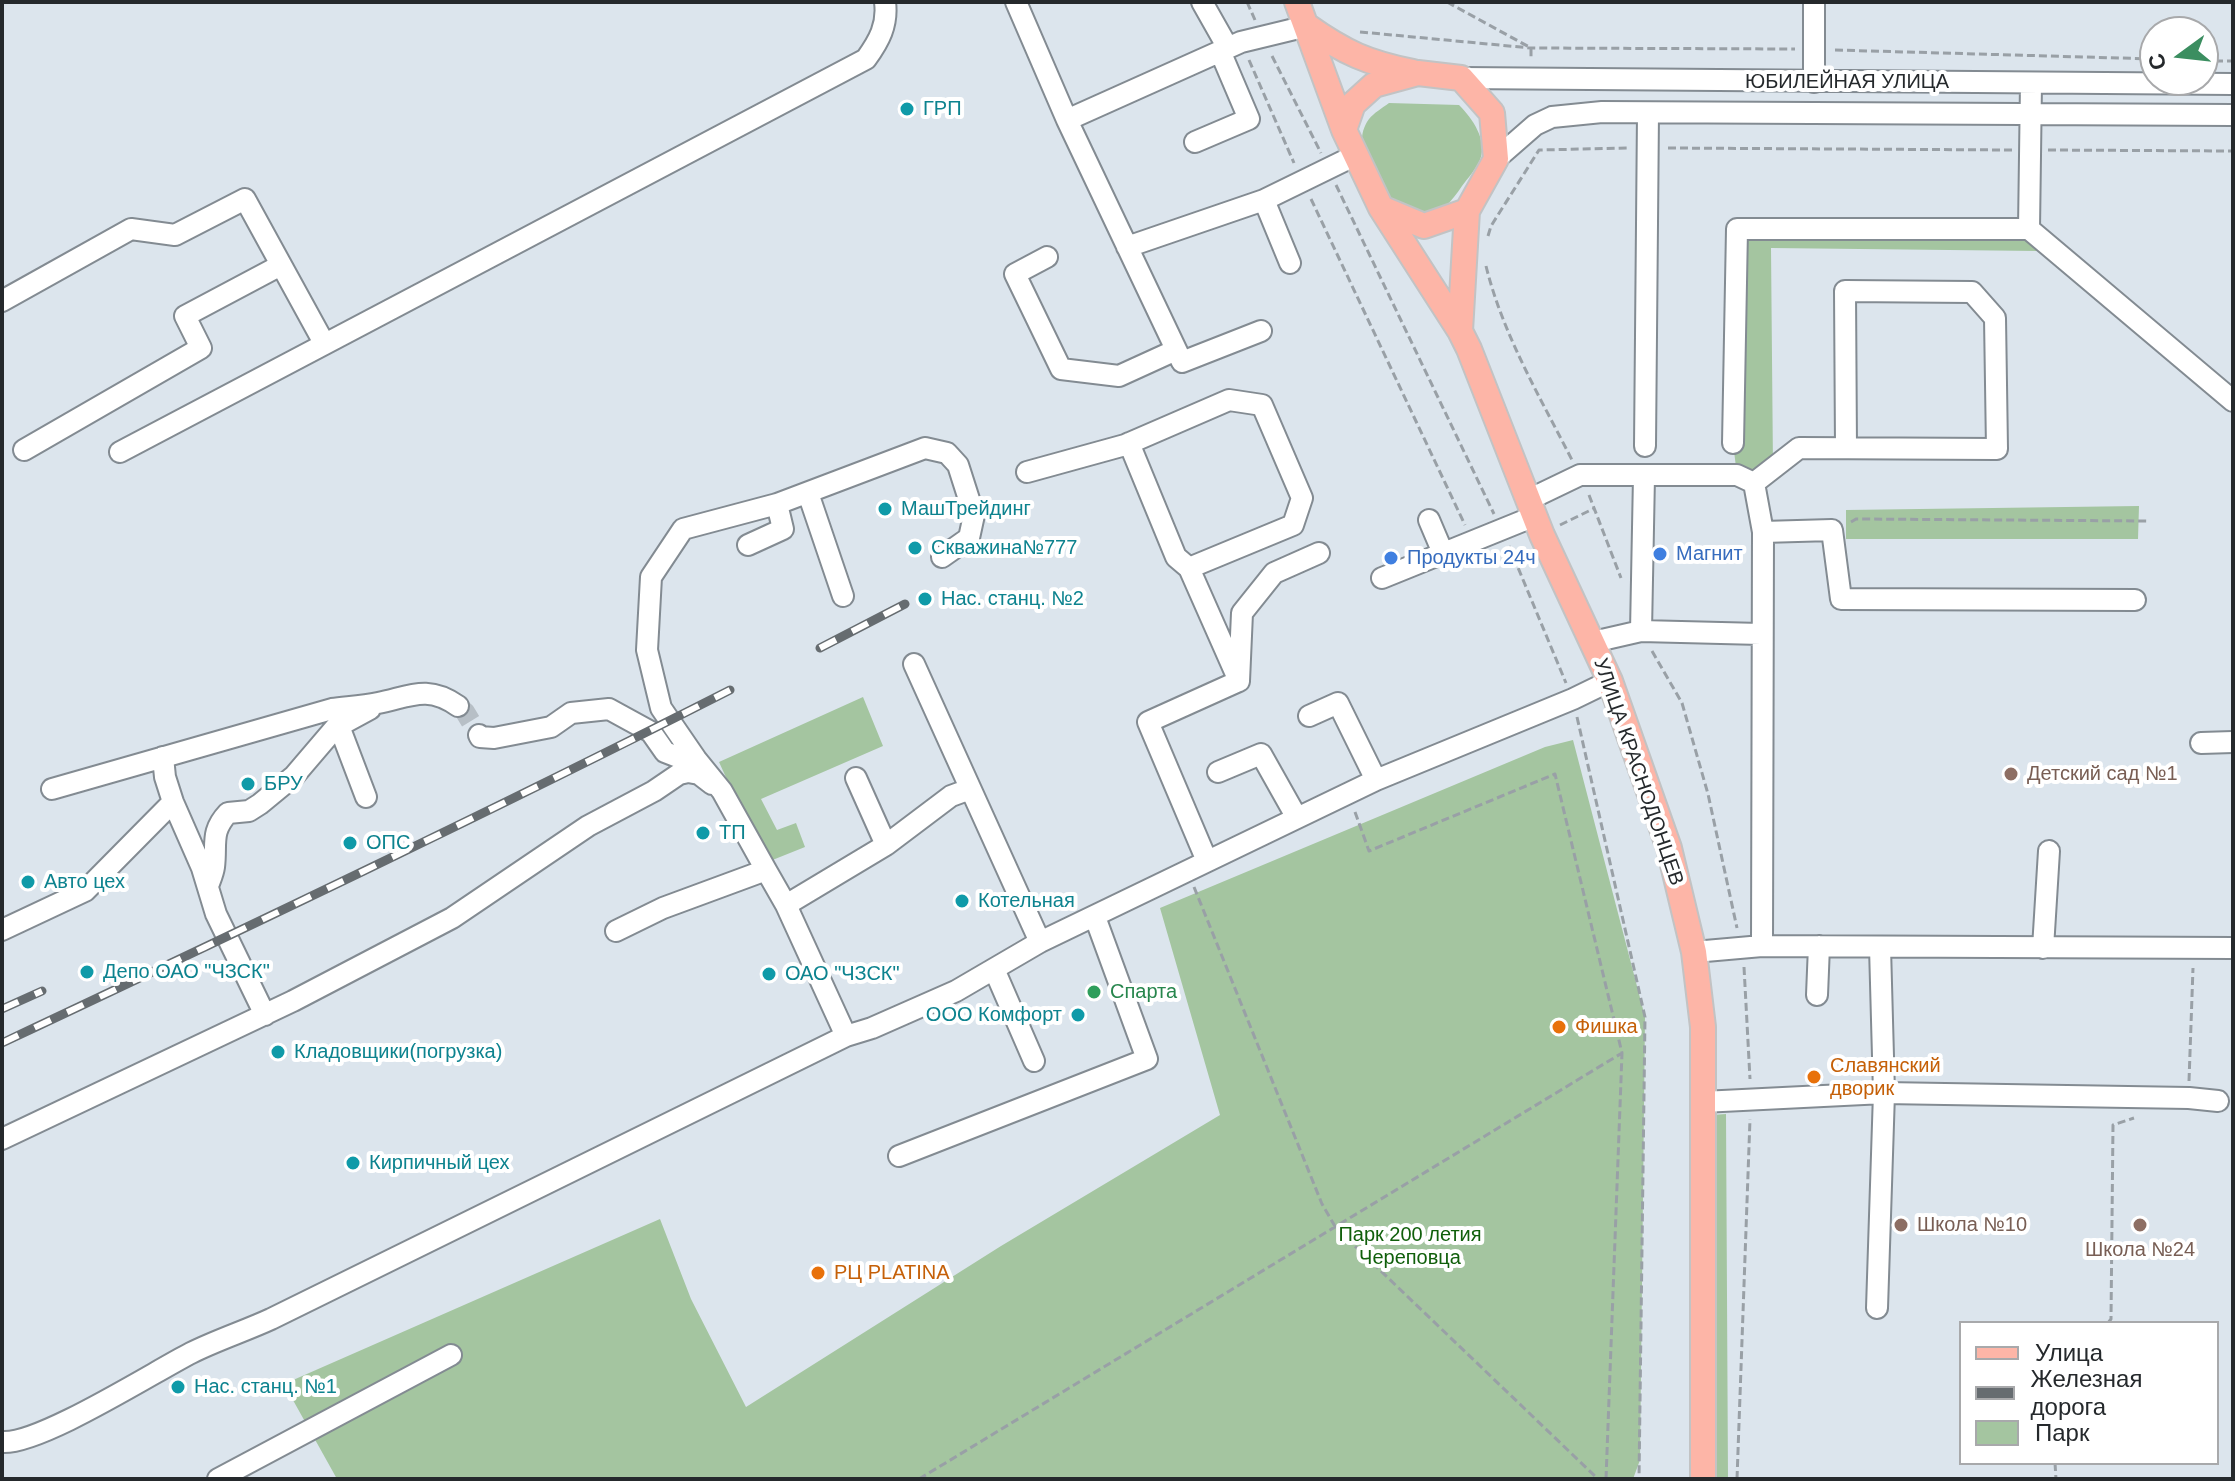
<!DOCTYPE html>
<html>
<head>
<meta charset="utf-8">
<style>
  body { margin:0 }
  #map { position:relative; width:2235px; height:1481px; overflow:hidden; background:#dce5ed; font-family:Arial,sans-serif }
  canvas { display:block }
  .frame { position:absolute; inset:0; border:4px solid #25292c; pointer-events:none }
  .legend { position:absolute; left:1959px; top:1321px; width:260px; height:144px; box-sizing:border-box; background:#fff; border:2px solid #a8a9ab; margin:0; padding:10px 14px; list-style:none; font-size:24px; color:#25292c }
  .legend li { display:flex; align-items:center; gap:16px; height:40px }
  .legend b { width:40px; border:2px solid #a8a9ab }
  .north { position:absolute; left:2139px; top:16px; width:80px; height:80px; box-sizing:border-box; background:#fff; border:2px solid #a8a9ab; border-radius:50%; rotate:255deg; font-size:22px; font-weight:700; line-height:32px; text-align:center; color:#25292c }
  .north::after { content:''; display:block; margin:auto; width:28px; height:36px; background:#3b8e60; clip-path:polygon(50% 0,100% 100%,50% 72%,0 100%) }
</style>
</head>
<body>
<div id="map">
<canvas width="2235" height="1481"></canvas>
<div class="frame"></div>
<ul class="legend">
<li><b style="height:10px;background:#fdb5a7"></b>Улица</li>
<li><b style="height:10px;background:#666c70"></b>Железная дорога</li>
<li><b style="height:22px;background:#a4c5a0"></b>Парк</li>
</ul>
<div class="north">С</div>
</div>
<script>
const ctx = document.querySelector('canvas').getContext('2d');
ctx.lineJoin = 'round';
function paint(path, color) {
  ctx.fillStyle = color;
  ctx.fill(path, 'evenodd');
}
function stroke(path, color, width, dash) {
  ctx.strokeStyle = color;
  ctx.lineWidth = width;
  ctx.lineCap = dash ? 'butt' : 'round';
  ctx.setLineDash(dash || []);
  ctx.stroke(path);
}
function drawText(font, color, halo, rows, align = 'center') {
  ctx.font = font + ' Arial,sans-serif';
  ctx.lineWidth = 8;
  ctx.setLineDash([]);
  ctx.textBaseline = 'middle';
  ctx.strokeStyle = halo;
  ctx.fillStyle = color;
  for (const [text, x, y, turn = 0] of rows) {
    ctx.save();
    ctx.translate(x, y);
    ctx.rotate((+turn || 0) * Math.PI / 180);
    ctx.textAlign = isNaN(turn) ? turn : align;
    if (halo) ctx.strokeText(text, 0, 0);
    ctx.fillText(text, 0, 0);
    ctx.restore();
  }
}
paint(new Path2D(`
  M1389,103L1459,105C1472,118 1488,140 1480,160C1476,169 1468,178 1462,186C1452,201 1442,212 1426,219L1397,211C1382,187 1347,149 1369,119C1374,113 1382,108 1389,103Z
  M1737,229H2029L2038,251L1771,248L1773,468L1737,475L1733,443Z
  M2139,506L2138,539H1846V510Z
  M863,697L883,746L761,799L777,830L796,823L805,847L765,863L719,762Z
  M1573,740L1645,1017L1640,1460L1633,1479H337L284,1384L660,1219L691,1299L746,1407L1001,1246L1220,1115L1160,908L1545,747Z
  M1726,1114L1728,1479H1714L1712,1115Z`), '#a4c5a0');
stroke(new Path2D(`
  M458,706L465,712L479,735`), '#b7bfc6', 20, [20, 10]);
const minor = new Path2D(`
  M1016,2L1067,120
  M1202,2L1228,48
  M1461,78L2233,84
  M1814,82V2
  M1195,142L1249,119L1220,51
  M1496,159L1535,125L1552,117L1602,112L2233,115
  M1264,200L1290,263
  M2029,229L2031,83
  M1127,247L1264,200L1356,155
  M1047,257L1015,274L1061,369L1119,376L1176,350
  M2,301L131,229L175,235L245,199L324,343
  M1261,331L1182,362L1067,120L1241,42L1307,26
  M1129,443L1176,557L1189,568
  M1733,443L1737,229H2029L2233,401
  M1645,446L1648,113
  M24,450L201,348L185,316L281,265
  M120,452L866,59C879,41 888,25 885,2
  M1027,472L1125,445L1229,400L1262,405L1302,498L1293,525L1189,568L1239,681
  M1754,483L1799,448L1997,449L1995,318L1972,292L1845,291L1846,448
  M808,493L843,596
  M1528,500L1580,475H1737L1754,483L1763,532L1762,946
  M1429,520L1443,553
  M1763,532L1832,530L1841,599L2135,600
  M748,545L783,529L777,504
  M1382,578L1535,516
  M1641,631L1644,476
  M1593,642L1641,631L1761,634
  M914,664L1040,942
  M1309,716L1338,703L1376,780
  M339,726L366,797
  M479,735L480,737L494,738L551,727L571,713L609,709L651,732L665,752L701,766
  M2201,743L2233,742
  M163,757L165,777L173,802L202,868L216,914L265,1015
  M1218,772L1261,754L1297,818
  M52,789L332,709C347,707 363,706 378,703C409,697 427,684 458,706
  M886,845L951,796L970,789
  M1207,861L1148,722L1239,681L1242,613L1274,573L1319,553
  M208,886C210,880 213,874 214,867C217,844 210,832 228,813L249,811L260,804L294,776L335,728L370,709
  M786,905L886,845L856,778
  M2,930L85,891L173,802
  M616,931L663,908L766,870
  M2043,948L2049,851
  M1694,952L1762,946L2233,948
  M994,969L1034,1061
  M1817,995L1819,946
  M846,1036L786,905L766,870L722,791L696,759L661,708L647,650L651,577L683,529L777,504L925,448L947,453L958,465L974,515L969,538L942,557
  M1702,1102L1884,1093L1880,947
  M2,1139L293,1001L452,918L588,826L654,791L679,774L688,772L699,774L712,784
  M899,1156L1147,1059L1095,917
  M1877,1308L1884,1093L2189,1098L2218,1101
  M2,1442C39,1445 152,1373 191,1353C217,1340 245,1331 271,1319L846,1036L872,1028L956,991L1040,942L1376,780L1573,699L1610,681
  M218,1479L451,1355`);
const major = new Path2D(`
  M1297,2L1344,130
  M1307,26C1345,53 1368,63 1413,72
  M1418,73L1461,78L1492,113L1496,159L1467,211L1424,226L1381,208L1344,130L1353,104L1374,85Z
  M1381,208L1460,331L1469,349L1542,535L1610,681L1669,848L1694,952L1703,1027V1479
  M1460,331L1467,211`);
stroke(minor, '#838b92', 24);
stroke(major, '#c2c3c4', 28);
stroke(new Path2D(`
  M1247,2L1255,20
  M1447,2L1531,48V59
  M1360,32L1531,48L1795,49
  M1835,50L2155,59
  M1272,56L1321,153
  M1249,60L1294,163
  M2203,61H2233
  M1668,148L2012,150
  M2048,150L2233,151
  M1336,185L1494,514
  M1311,199L1465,525
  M1488,236L1491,226L1539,150L1628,148
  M1486,266C1503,335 1540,397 1572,460
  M1589,495L1621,578
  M1851,522L1856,519L2150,521
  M1560,525L1595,508
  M1509,546L1566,683
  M1652,651L1682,703L1708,794L1737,928
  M1577,717L1645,1017L1639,1479
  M1355,812L1369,851L1555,774L1622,1053L1606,1479
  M1194,887L1322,1204L1336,1228L1598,1479
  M1744,967L1750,1079
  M2189,1081L2193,968
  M2108,1323L2111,1319L2113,1125L2134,1118
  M2055,1463L2056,1479
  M919,1479L1622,1053
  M1737,1479L1750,1119`), '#99a0a6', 3, [8, 4]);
stroke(minor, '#fff', 20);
stroke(major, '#fdb5a7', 24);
const rail = new Path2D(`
  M820,648L905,604
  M2,1009L42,991
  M2,1043C246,928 490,812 730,690`);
stroke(rail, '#666c70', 9);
stroke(rail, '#fff', 6, [18]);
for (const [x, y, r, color] of [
  [907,109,8,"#0f9aa8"],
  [885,509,8,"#0f9aa8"],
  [915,548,8,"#0f9aa8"],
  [1660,554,8,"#3f7fe0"],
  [1391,558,8,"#3f7fe0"],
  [925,599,8,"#0f9aa8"],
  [2011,774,8,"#8d6e63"],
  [248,784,8,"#0f9aa8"],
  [703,833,8,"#0f9aa8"],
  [350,843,8,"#0f9aa8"],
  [28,882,8,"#0f9aa8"],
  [962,901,8,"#0f9aa8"],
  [87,972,8,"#0f9aa8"],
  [769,974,8,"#0f9aa8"],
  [1094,992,8,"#2e9e5b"],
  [1078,1015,8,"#0f9aa8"],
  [1559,1027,8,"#e8710a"],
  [278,1052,8,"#0f9aa8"],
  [1814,1077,8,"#e8710a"],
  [353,1163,8,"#0f9aa8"],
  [1901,1225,8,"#8d6e63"],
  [2140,1225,8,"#8d6e63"],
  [818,1273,8,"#e8710a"],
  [178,1387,8,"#0f9aa8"]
]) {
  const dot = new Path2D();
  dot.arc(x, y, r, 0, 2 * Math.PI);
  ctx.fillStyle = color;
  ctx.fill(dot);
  stroke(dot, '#fff', 3);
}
drawText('20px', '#25292c', '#fff', [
  ["ЮБИЛЕЙНАЯ УЛИЦА",1847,82],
  ["УЛИЦА КРАСНОДОНЦЕВ",1638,772,71]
]);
drawText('20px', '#0d838f', '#fff', [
  ["ГРП",923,109],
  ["МашТрейдинг",901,509],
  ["Скважина№777",931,548],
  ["Нас. станц. №2",941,599],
  ["БРУ",264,784],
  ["ТП",719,833],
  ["ОПС",366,843],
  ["Авто цех",44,882],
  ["Котельная",978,901],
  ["Депо ОАО \"ЧЗСК\"",103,972],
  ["ОАО \"ЧЗСК\"",785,974],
  ["ООО Комфорт",1062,1015,"right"],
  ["Кладовщики(погрузка)",294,1052],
  ["Кирпичный цех",369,1163],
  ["Нас. станц. №1",194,1387]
], 'left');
drawText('20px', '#366cbe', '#fff', [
  ["Магнит",1676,554],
  ["Продукты 24ч",1407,558]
], 'left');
drawText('20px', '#785e54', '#fff', [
  ["Детский сад №1",2027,774],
  ["Школа №10",1917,1225],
  ["Школа №24",2140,1250,"center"]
], 'left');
drawText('20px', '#27864d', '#fff', [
  ["Спарта",1110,992]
], 'left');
drawText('20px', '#c56008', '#fff', [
  ["Фишка",1575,1027],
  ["Славянский",1830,1066],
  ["дворик",1830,1089],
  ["РЦ PLATINA",834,1273]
], 'left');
drawText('20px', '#105f0b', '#fff', [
  ["Парк 200 летия",1410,1235],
  ["Череповца",1410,1258]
]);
</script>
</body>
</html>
